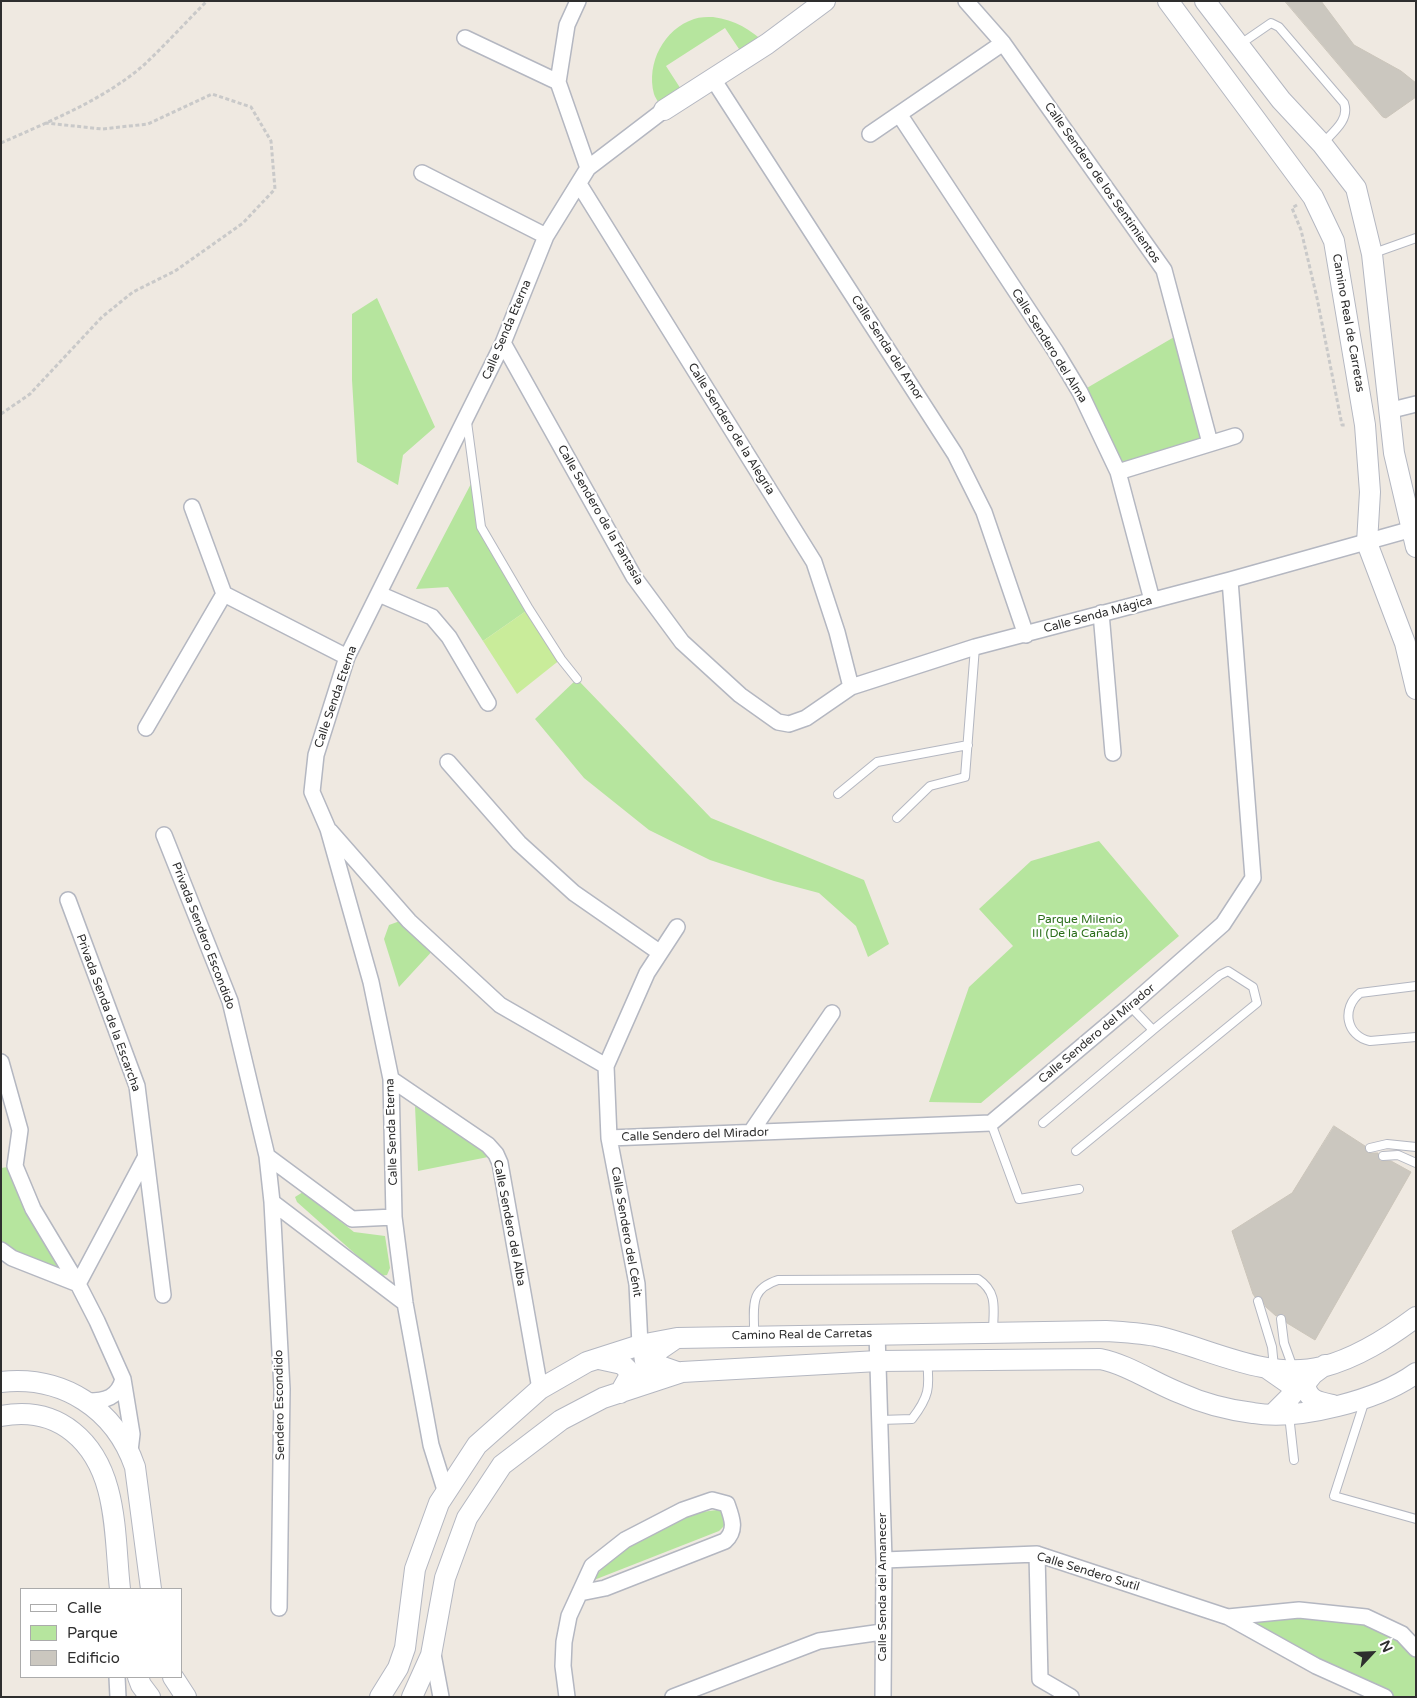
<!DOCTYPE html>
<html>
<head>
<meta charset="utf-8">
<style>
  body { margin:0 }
  #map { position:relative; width:1417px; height:1698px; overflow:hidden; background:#efe9e1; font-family:"Varela Round",sans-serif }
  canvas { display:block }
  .frame { position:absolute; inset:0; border:2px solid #2e2e2e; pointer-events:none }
  .legend { position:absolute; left:20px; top:1588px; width:162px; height:90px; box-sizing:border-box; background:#fff; border:1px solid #ababab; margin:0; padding:6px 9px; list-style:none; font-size:15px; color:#2e2e2e }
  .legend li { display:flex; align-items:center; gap:10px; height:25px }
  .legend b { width:25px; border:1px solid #ababab }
  .north { position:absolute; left:1347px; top:1628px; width:50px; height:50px; -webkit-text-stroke:4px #fff; paint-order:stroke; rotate:65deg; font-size:14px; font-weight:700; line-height:20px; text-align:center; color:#2e2e2e }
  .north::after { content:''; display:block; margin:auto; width:18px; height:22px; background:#2e2e2e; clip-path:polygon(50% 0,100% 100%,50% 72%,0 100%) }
</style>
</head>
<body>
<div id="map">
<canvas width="1417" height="1698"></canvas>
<div class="frame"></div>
<ul class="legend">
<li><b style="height:6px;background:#fff"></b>Calle</li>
<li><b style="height:14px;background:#b6e59e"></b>Parque</li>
<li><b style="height:14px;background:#cbc7bf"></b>Edificio</li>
</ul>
<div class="north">N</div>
</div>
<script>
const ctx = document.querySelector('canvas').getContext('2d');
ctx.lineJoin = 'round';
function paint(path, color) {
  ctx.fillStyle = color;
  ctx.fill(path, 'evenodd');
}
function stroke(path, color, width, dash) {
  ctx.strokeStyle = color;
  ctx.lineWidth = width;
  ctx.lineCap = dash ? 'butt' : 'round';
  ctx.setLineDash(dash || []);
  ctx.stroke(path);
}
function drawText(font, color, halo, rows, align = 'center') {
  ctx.font = font + ' "Varela Round",sans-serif';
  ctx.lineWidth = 4.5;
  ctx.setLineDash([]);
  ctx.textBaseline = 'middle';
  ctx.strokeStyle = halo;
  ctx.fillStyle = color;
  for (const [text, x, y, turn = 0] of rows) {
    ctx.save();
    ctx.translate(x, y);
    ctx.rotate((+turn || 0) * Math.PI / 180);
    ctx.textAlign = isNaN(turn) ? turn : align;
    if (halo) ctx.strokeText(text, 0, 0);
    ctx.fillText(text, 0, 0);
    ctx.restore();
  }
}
paint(new Path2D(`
  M713,17C736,20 749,29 767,44L745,58L725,28L666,66L686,97L664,110C661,105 656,100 654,94C646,63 664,29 694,19C700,17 707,17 713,17Z
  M377,298L435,427L403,455L398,485L357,462L352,380V314Z
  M1181,333L1210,443L1118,472L1080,392Z
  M474,478L481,527L529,609L483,641L448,587L416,589Z
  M577,679L711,818L864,880L889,944L868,957L856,926L819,893L774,881L710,860L649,830L584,778L535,719Z
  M1099,841L1179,936L981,1103L929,1102L969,987L1013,946L979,909L1031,861Z
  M400,921L436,947L399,987L384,939L389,925Z
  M415,1106L493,1156L418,1171Z
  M15,1166L78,1284L1,1250V1168Z
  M303,1192L354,1232L385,1236L390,1268L387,1275L380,1276L297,1202L295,1197Z
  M722,1509L725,1525L719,1531L594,1580C604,1557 668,1523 692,1515C702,1511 713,1511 722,1509Z
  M1228,1617H1366L1416,1649V1697H1385Z`), '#b6e59e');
paint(new Path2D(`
  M529,609L561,659L517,694L483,641Z`), '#c9ec9a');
const building = new Path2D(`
  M1285,1H1321L1354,45L1401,71L1416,83V97L1386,118L1383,117Z
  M1334,1126L1365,1146V1150L1368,1153H1378L1380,1161H1391L1411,1172L1315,1340L1287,1323L1284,1314L1276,1316L1266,1307L1261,1297H1255L1253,1294L1232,1231L1292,1193Z`);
paint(building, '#cbc7bf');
stroke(building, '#cbc5ba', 1);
const lane = new Path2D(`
  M1239,45L1271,23L1279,27L1344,103C1350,120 1333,132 1322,144
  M1374,253L1416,238
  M467,422L481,527L529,609L561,659L577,679
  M838,794L877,762L968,745
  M897,818L930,786L965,777L975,647
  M1416,986L1360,993C1341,1008 1346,1036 1370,1041L1416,1037
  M991,1123L1019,1199L1079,1189
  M1043,1123L1153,1030
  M1370,1148L1387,1144L1416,1147
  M1076,1151L1257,1003L1253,987L1228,971L1220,975L1153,1030L1130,1006
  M1383,1156L1398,1155L1416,1163
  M1258,1301L1272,1347L1274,1367
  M1281,1319L1284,1343L1293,1368
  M754,1336C755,1309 747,1290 778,1280L978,1279C999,1293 993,1310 993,1333
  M1365,1400L1334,1496L1416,1519
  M1289,1415L1294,1460
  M880,1420L912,1419C929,1397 930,1388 927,1361`);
const street = new Path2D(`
  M578,1L567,25L558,82L588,168
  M966,1L1003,43L1164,270L1210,443
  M465,38L558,82
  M713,79L955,454L984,512L1026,635
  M899,114L1056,352L1080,392L1118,472L1152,600
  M870,134L1003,43
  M422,173L546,236
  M579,184L814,562L837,632L851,687
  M503,343L634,577L682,642L740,695L778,722L789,724L806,718L851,687L975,647L1230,580L1416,528
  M1388,411L1416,404
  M1118,472L1235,436
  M224,594L347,657
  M379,594L432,617L449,637L488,703
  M1101,613L1113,753
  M146,728L224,594L192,507
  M448,762L519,843L574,893L659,952
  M330,831L409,921L500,1005L606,1066
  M164,835L230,1001L267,1156L272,1202L282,1389L279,1608
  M68,900L137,1086L163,1295
  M1,1062L20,1130L15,1166L33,1209L78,1284L97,1321L123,1379L132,1434L130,1451
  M391,1079L488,1145L496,1154L500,1163L540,1389
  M751,1132L832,1013
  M609,1138L991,1123L1130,1006L1223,924L1253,878L1230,580
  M267,1156L352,1219L394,1217
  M272,1202L405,1303
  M1,1250L12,1258L78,1284
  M78,1284L145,1158
  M877,1333L884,1560L883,1697
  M646,1383L640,1345L637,1284L609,1138L606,1066L647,973L677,927
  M88,1401C105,1401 118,1398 123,1379
  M446,1493L431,1445L405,1303L394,1217L391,1079L371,982L328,829L312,792L316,755L347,657L503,343L546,236L588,168L664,110
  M1037,1554L1040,1679L1071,1697
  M884,1560L1037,1554L1228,1617L1316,1666L1385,1697
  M1228,1617L1299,1610L1366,1617L1402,1634L1416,1649
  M432,1649L441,1697
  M117,1677L118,1697
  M567,1697L563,1666L564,1642L569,1616L592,1566L625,1540L683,1510L712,1500L727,1504C732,1518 737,1530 725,1541L605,1588L580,1593
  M673,1697L819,1641L882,1632`);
const secondary = new Path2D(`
  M1168,1L1313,197L1334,241L1365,425L1370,492L1367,543L1405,643L1416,689
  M1205,1L1281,100L1322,144L1356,188L1372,254L1394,453L1416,547
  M664,110L767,44L825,1
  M675,1339L659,1350L655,1356L657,1365L677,1372
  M599,1359L622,1364L628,1370L629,1377L620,1393
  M1325,1365L1313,1374L1305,1384C1308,1401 1318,1402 1333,1405
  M1268,1369L1291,1385L1292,1395L1273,1414
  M1,1382C63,1375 115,1409 135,1467L151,1589
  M1,1416C28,1411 52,1415 73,1432C119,1469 114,1536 120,1589
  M138,1677L141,1685L150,1697
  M173,1677L186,1697
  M380,1697L398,1668L405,1648L415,1569L439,1503L477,1445L540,1389L587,1362L640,1345L677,1338L1106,1331C1123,1332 1140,1333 1156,1336C1209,1348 1267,1381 1322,1367C1357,1358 1388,1338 1416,1317
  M412,1697L431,1655L445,1578L467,1518L502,1465L561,1420L603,1398L682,1372L878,1361L1100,1359C1129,1365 1152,1382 1180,1393C1202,1403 1229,1410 1253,1413C1298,1421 1379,1400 1416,1373`);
stroke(lane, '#b4b7c1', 10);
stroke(street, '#b4b7c1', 18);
stroke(secondary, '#b4b7c1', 22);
stroke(new Path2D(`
  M1,143C50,121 104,100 145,64C166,44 186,22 207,1
  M1297,205L1292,208L1301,230L1317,298L1342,425H1347
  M1,414L30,394L102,317L133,292L175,271L243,223L275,189L271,141L251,107L212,94L148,124L102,129L46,123`), '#c9c9c9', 3, [4, 2.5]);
stroke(lane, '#fff', 8);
stroke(street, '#fff', 15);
stroke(secondary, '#fff', 20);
drawText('12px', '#2e2e2e', '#fff', [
  ["Calle Sendero de los Sentimientos",1102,183,55],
  ["Camino Real de Carretas",1348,323,80],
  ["Calle Senda Eterna",507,330,-67],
  ["Calle Sendero del Alma",1049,346,58],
  ["Calle Senda del Amor",887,348,57],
  ["Calle Sendero de la Alegria",731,429,58],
  ["Calle Sendero de la Fantasía",600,515,60],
  ["Calle Senda Mágica",1098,615,-15],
  ["Calle Senda Eterna",336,697,-71],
  ["Privada Sendero Escondido",203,936,69],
  ["Privada Senda de la Escarcha",108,1013,70],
  ["Calle Sendero del Mirador",1097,1034,-40],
  ["Calle Senda Eterna",392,1132,-92],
  ["Calle Sendero del Mirador",695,1135,-2],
  ["Calle Sendero del Alba",509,1223,79],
  ["Calle Sendero del Cénit",626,1232,80],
  ["Camino Real de Carretas",802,1335,-1],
  ["Sendero Escondido",280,1405,-91],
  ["Calle Sendero Sutil",1088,1572,17],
  ["Calle Senda del Amanecer",883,1587,-90]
]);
drawText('12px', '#2c6e1b', '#fff', [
  ["Parque Milenio",1080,920],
  ["III (De la Cañada)",1080,934]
]);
</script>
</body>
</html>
